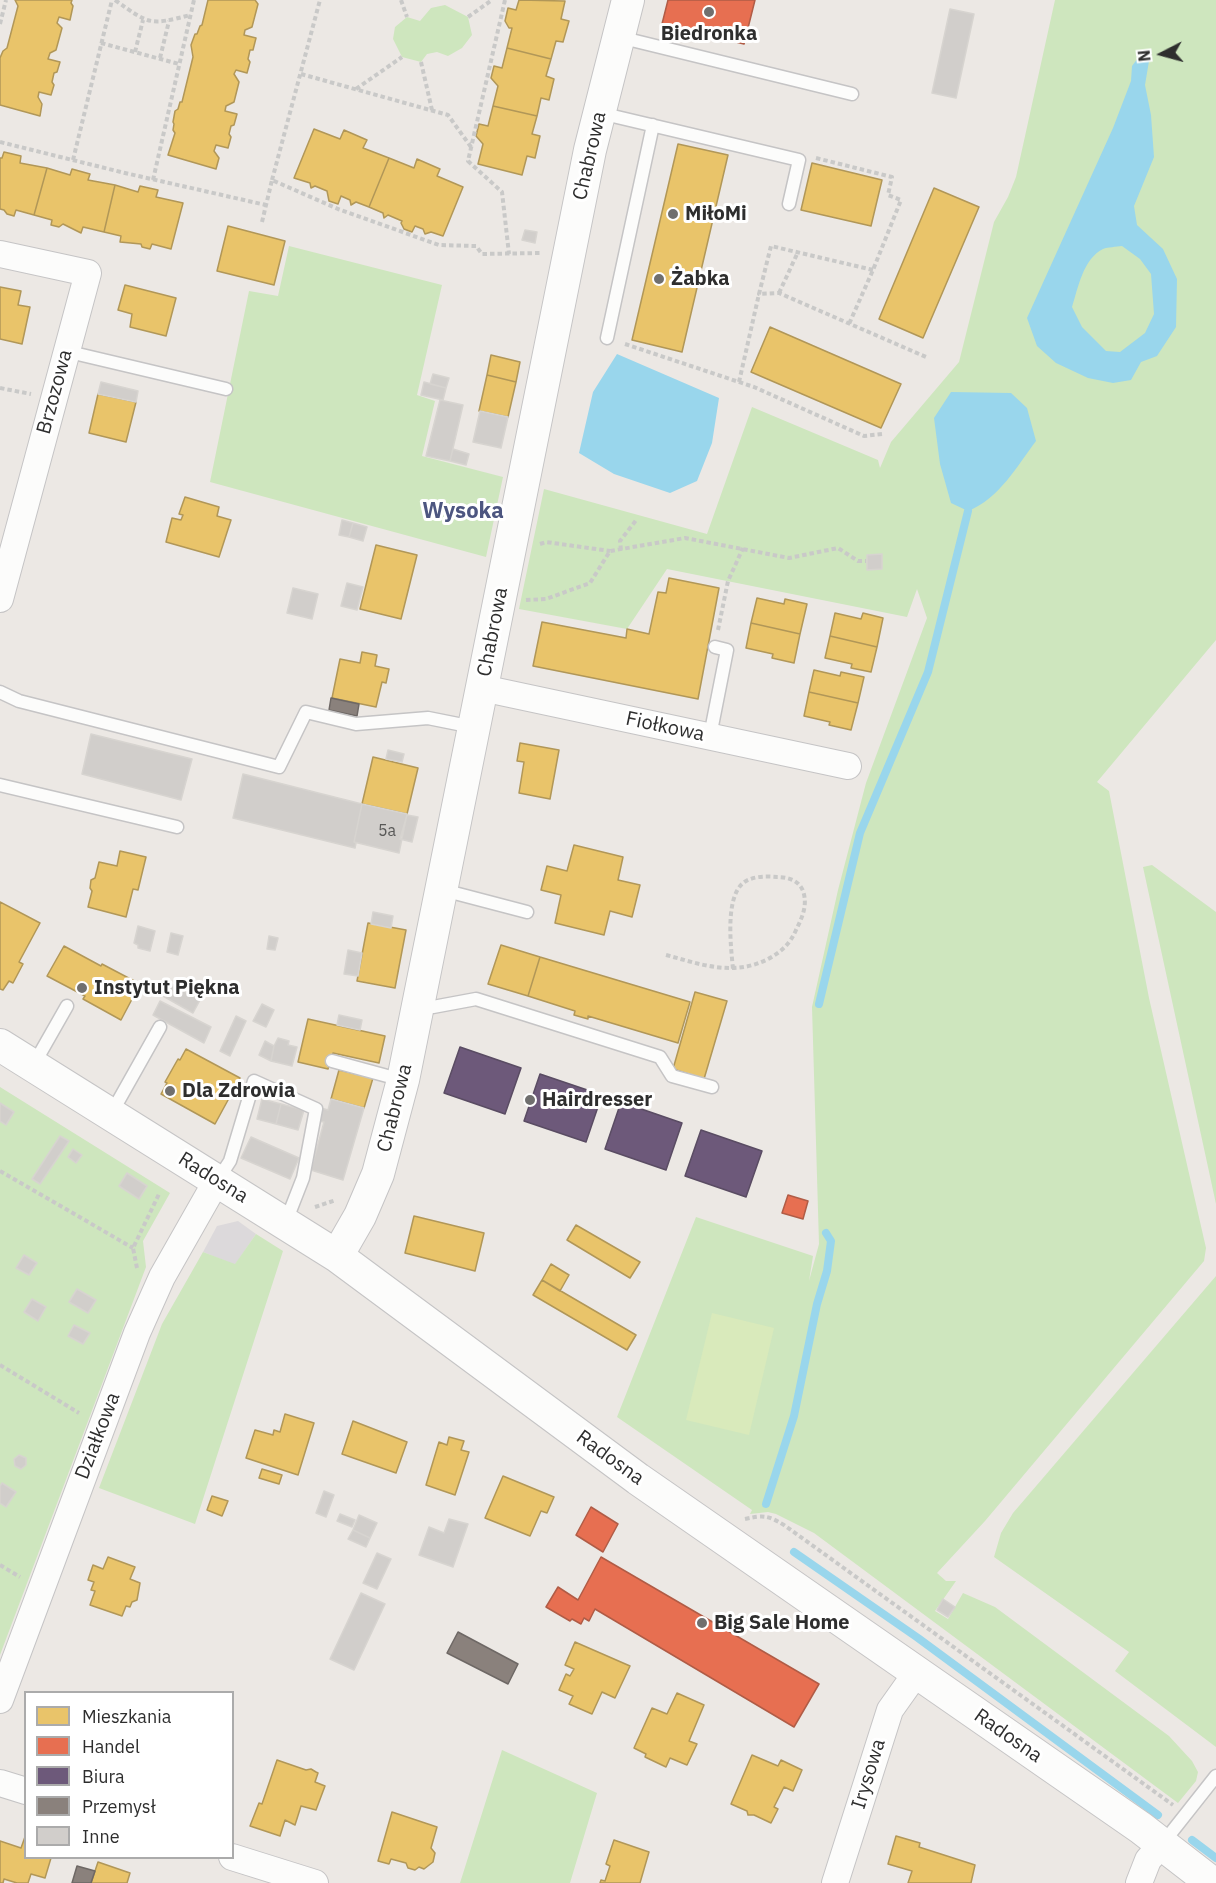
<!DOCTYPE html>
<html>
<head>
<meta charset="utf-8">
<style>
  body { margin:0 }
  #map { position:relative; width:1216px; height:1883px; overflow:hidden; background:#ece8e4; font-family:"IBM Plex Sans",sans-serif }
  canvas { display:block }
  .legend { position:absolute; left:24px; top:1691px; width:210px; height:168px; box-sizing:border-box; background:#fff; border:2px solid #ababab; margin:0; padding:8px 10px; list-style:none; font-size:18px; color:#2e2e2e }
  .legend li { display:flex; align-items:center; gap:12px; height:30px }
  .legend b { width:30px; border:2px solid #ababab }
  .north { position:absolute; left:1132px; top:24px; width:60px; height:60px; -webkit-text-stroke:4px #fff; paint-order:stroke; rotate:264deg; font-size:16px; font-weight:700; line-height:24px; text-align:center; color:#2e2e2e }
  .north::after { content:''; display:block; margin:auto; width:21px; height:27px; background:#2e2e2e; clip-path:polygon(50% 0,100% 100%,50% 72%,0 100%) }
</style>
</head>
<body>
<div id="map">
<canvas width="1216" height="1883"></canvas>
<ul class="legend">
<li><b style="height:16px;background:#e9c46a"></b>Mieszkania</li>
<li><b style="height:16px;background:#e76f51"></b>Handel</li>
<li><b style="height:16px;background:#6d597a"></b>Biura</li>
<li><b style="height:16px;background:#8a817c"></b>Przemysł</li>
<li><b style="height:16px;background:#d1cecb"></b>Inne</li>
</ul>
<div class="north">N</div>
</div>
<script>
const ctx = document.querySelector('canvas').getContext('2d');
ctx.lineJoin = 'round';
function paint(path, color) {
  ctx.fillStyle = color;
  ctx.fill(path, 'evenodd');
}
function stroke(path, color, width, dash) {
  ctx.strokeStyle = color;
  ctx.lineWidth = width;
  ctx.lineCap = dash ? 'butt' : 'round';
  ctx.setLineDash(dash || []);
  ctx.stroke(path);
}
function drawText(font, color, halo, rows, align = 'center') {
  ctx.font = font + ' "IBM Plex Sans",sans-serif';
  ctx.lineWidth = 6;
  ctx.setLineDash([]);
  ctx.textBaseline = 'middle';
  ctx.strokeStyle = halo;
  ctx.fillStyle = color;
  for (const [text, x, y, turn = 0] of rows) {
    ctx.save();
    ctx.translate(x, y);
    ctx.rotate((+turn || 0) * Math.PI / 180);
    ctx.textAlign = isNaN(turn) ? turn : align;
    if (halo) ctx.strokeText(text, 0, 0);
    ctx.fillText(text, 0, 0);
    ctx.restore();
  }
}
paint(new Path2D(`
  M238,1221L256,1234L235,1265L203,1252L217,1226Z`), '#dcd9db');
paint(new Path2D(`
  M1055,0H1216V640L1097,782L1109,791L1149,998L1206,1248L1204,1261L985,1521L937,1573L946,1581H956L935,1611L948,1619L963,1593L995,1607L1169,1736L1192,1761L1198,1772L1196,1781L1178,1803L814,1533L776,1514L768,1512L750,1514L752,1510L617,1417L696,1217L813,1256L809,1281L819,1244L812,1007L838,890L866,783L927,618L917,589L907,617L667,569L627,629L519,609L544,489L707,534L752,407L878,460L880,468L891,442L959,362L994,222L1008,197L1016,177Z
  M445,5L468,17L472,35L462,48L448,56L437,52L427,54L421,62L402,57L393,39L395,27L407,17L420,21L431,8Z
  M289,246L442,285L417,395L435,401L422,456L503,477L486,557L210,482L249,291L278,296Z
  M1152,865L1216,912V1204L1143,867Z
  M0,1087L170,1193L143,1241L146,1267L0,1655Z
  M256,1234L283,1251L195,1524L99,1488L162,1324L203,1252L235,1264Z
  M1216,1276V1747L1115,1671L1129,1652L994,1557L1001,1533L1013,1513Z
  M502,1750L597,1793L570,1883H460Z`), '#cee6be');
paint(new Path2D(`
  M712,1313L774,1328L749,1435L686,1420Z`), '#d9eabb');
paint(new Path2D(`
  M1141,54L1149,61L1145,85L1151,115L1154,157L1134,206L1137,225L1163,249L1177,279L1176,327L1157,356L1141,362L1131,380L1113,383L1088,378L1056,363L1037,346L1027,318L1113,128L1131,81L1132,66ZM1122,246L1140,259L1151,274L1154,314L1145,333L1120,352L1106,351L1082,327L1072,307C1078,288 1083,259 1103,249C1108,247 1116,247 1122,246Z
  M617,354L719,398L712,443L697,481L670,493L614,474L579,453L593,392Z
  M951,392L1011,393L1027,408L1036,441C1017,466 999,499 968,511L951,503L940,464L934,418Z`), '#99d6ec');
const homes = new Path2D(`
  M15,0H72L71,3L73,6L70,20L59,17L57,23L62,28L56,50L50,53L48,59L60,62L57,72L54,73L52,82L54,85L51,95L39,92L38,97L42,104L40,116L0,105V58L3,51L7,48L18,6Z
  M208,0H255L258,4L252,27L245,30L244,35L256,38L253,50H250L248,59L250,62L247,73L236,70L234,74L239,82L234,102L226,106L225,111L237,114L234,125L231,126L229,134L231,137L228,148L216,145L214,151L219,158L216,169L168,155L175,133L173,130L174,124L173,122L175,111L178,109L180,102H182L193,57L191,45L195,34H197L200,26L202,25Z
  M519,0L565,1L561,19L569,21L563,42L556,41L551,59L507,48L512,28H509L505,21L508,8L516,10Z
  M507,48L551,59L546,76L554,79L549,100L541,98L537,116L493,106L498,86L491,78L494,66L502,68Z
  M493,106L537,116L532,134L540,136L535,158L527,156L522,175L478,164L483,144L476,136L479,124L488,126Z
  M314,129L340,139L344,130L367,140L363,148L389,158L369,207L356,202L351,205L350,200L341,196L338,204L329,201L327,191L315,186L311,188L310,183L294,178Z
  M678,144L728,155L682,352L632,340Z
  M4,152L21,156L20,163L47,168L34,215L16,210L14,216L7,214L4,210L0,209V158H2Z
  M389,158L414,168L417,159L440,169L437,176L463,187L443,236L431,232L425,234L423,229L415,226L412,232L404,229L401,223L402,221L388,215L384,218L383,213L369,207Z
  M812,163L882,180L871,226L801,210Z
  M47,168L70,175L72,169L90,174L88,180L115,185L104,232L83,227L81,233L63,224L59,227L51,225L52,220L34,215Z
  M115,185L138,192L140,186L158,190L156,197L183,203L171,249L152,244L150,249L142,247L141,244L120,242L121,236L104,232Z
  M934,188L979,207L923,338L879,319Z
  M228,226L285,241L274,285L217,271Z
  M125,285L176,298L166,336L130,327L132,314L118,310Z
  M0,287L21,291L18,305L30,307L22,344L0,339Z
  M770,327L901,384L881,428L751,372Z
  M491,355L520,362L516,382L487,375Z
  M487,375L516,382L508,417L479,411Z
  M98,394L136,402L126,442L89,433Z
  M185,497L219,507L217,516L231,520L219,557L166,542L172,518L181,520L183,515L179,514Z
  M376,545L417,555L401,619L360,609Z
  M669,578L719,588L698,699L533,666L542,622L626,638L627,629L649,634L658,592L666,593Z
  M757,598L784,604L785,599L807,604L800,634L751,623Z
  M835,613L861,619L863,613L883,618L877,647L830,636Z
  M751,623L800,634L794,663L772,658L773,654L746,648Z
  M830,636L877,647L871,672L851,668L852,664L825,658Z
  M362,652L377,655L375,666L389,669L386,683L382,682L376,707L332,698L340,659L360,663Z
  M814,670L840,676L841,672L864,677L858,703L809,692Z
  M809,692L858,703L851,730L829,725L830,722L804,716Z
  M520,743L559,750L550,799L519,793L524,762L517,761Z
  M373,757L418,768L407,814L362,804Z
  M574,845L623,857L618,880L640,885L632,917L610,911L604,935L555,923L561,895L541,890L547,866L567,871Z
  M120,851L146,857L138,890L133,889L126,917L88,907L92,891L90,888L91,880L95,878L99,862L117,866Z
  M0,902L40,923L19,962L23,964L13,983L9,981L3,990L0,989Z
  M368,923L406,930L395,988L357,981Z
  M501,945L540,957L528,996L488,984Z
  M64,946L101,966L102,964L140,984L121,1020L83,999L85,996L47,976Z
  M540,957L690,1002L678,1043L588,1016V1019L574,1015L575,1011L528,996Z
  M695,992L727,1001L704,1079L673,1069Z
  M308,1019L385,1036L379,1063L333,1053L328,1069L298,1062Z
  M186,1049L240,1078L215,1124L161,1094L167,1083L165,1082L178,1059L180,1060Z
  M339,1070L373,1078L364,1108L331,1099Z
  M414,1216L484,1233L475,1271L405,1253Z
  M576,1225L640,1262L630,1278L567,1240Z
  M551,1264L569,1275L560,1291L542,1280Z
  M542,1280L636,1335L627,1350L533,1295Z
  M285,1414L314,1423L298,1475L246,1458L255,1430L273,1435L274,1430L280,1432Z
  M353,1421L407,1442L396,1473L342,1454Z
  M449,1437L464,1441L461,1450L469,1452L455,1495L426,1485L439,1442L447,1445Z
  M262,1469L282,1475L279,1484L259,1478Z
  M503,1476L554,1497L547,1513L541,1511L530,1536L485,1518Z
  M212,1496L228,1501L222,1516L207,1510Z
  M108,1557L135,1567L130,1579L140,1583L137,1600L132,1602L130,1607L126,1606L122,1616L90,1605L95,1591L91,1590L94,1582L88,1580L93,1565L103,1569Z
  M575,1642L630,1666L615,1698L602,1692L592,1714L569,1704L573,1696L559,1690L566,1674L570,1676L574,1669L565,1665Z
  M677,1693L704,1705L689,1741L697,1744L687,1765L670,1758L666,1767L645,1757L646,1754L634,1748L652,1708L667,1714Z
  M752,1755L778,1766L781,1760L802,1770L793,1791L784,1787L774,1807L778,1809L771,1823L754,1815H748L747,1811L731,1804Z
  M277,1760L306,1770L311,1769L316,1772L318,1773L315,1782L325,1786L316,1810L301,1806L295,1825L285,1820L280,1836L250,1826L259,1803L262,1804Z
  M392,1812L437,1827L431,1848L435,1853L433,1862L424,1869L419,1867L415,1870L408,1868L406,1863L391,1859L389,1864L378,1861Z
  M26,1834V1858H51L45,1878L31,1874L28,1883H17L4,1879L3,1883H0V1841L21,1848Z
  M896,1836L920,1843L919,1847L975,1865L971,1883H908L912,1871L888,1864Z
  M614,1840L649,1852L640,1883H600L601,1880L605,1881L610,1866L606,1864Z
  M98,1862L130,1873L127,1883H91Z`);
paint(homes, '#e9c46a');
stroke(homes, '#b19758', 1.5);
const shops = new Path2D(`
  M668,0H755L744,44L662,24Z
  M788,1195L808,1201L803,1219L782,1213Z
  M591,1507L618,1524L603,1552L576,1535Z
  M601,1557L819,1684L794,1727L595,1609L589,1621L584,1618L581,1624L572,1619L570,1621L546,1607L558,1587L578,1600Z`);
paint(shops, '#e76f51');
stroke(shops, '#b05c46', 1.5);
const offices = new Path2D(`
  M460,1047L521,1068L505,1114L444,1093Z
  M540,1074L602,1095L586,1142L524,1121Z
  M621,1102L682,1123L666,1170L605,1149Z
  M701,1130L762,1151L746,1197L685,1176Z`);
paint(offices, '#6d597a');
stroke(offices, '#5a4c63', 1.5);
const industry = new Path2D(`
  M331,698L359,704L357,716L329,710Z
  M458,1632L518,1664L508,1684L447,1653Z
  M77,1866L95,1871L91,1883H72Z`);
paint(industry, '#8a817c');
stroke(industry, '#6e6865', 1.5);
stroke(new Path2D(`
  M819,1004L860,833L928,672L968,511
  M766,1504L794,1416L817,1304L827,1271L831,1241L826,1233
  M794,1552L918,1638L1158,1815
  M1192,1840L1216,1858`), '#99d6ec', 8);
const building = new Path2D(`
  M950,9L974,14L956,98L932,93Z
  M525,230L537,232L535,243L522,240Z
  M433,374L449,378L446,388L430,384Z
  M101,382L138,391L136,402L98,394Z
  M424,382L446,388L443,400L421,395Z
  M440,400L463,405L450,461L426,456Z
  M480,411L508,417L501,448L473,442Z
  M453,449L469,454L466,465L450,461Z
  M342,520L353,523L349,537L339,535Z
  M353,523L367,527L363,541L349,537Z
  M882,554V569L867,570V555Z
  M347,583L363,587L357,610L341,606Z
  M293,588L318,594L312,619L287,613Z
  M91,734L192,759L181,800L82,774Z
  M388,750L404,754L402,762L386,759Z
  M243,774L362,804L354,842L356,843L355,848L233,818Z
  M362,804L407,814L399,853L354,842Z
  M407,815L418,817L412,842L400,839Z
  M373,912L393,916L391,928L371,924Z
  M138,926L155,931L150,951L138,948V945L134,943Z
  M171,933L183,936L178,955L167,952Z
  M269,936L278,938L275,950L267,949Z
  M348,950L362,953L358,976L344,974Z
  M170,983L200,1000L193,1013L163,996Z
  M160,1001L211,1027L204,1043L153,1015Z
  M262,1004L274,1010L266,1027L253,1021Z
  M339,1015L362,1020L360,1030L337,1025Z
  M236,1016L246,1021L230,1056L220,1051Z
  M278,1038L289,1041L288,1045L297,1047L292,1066L271,1061L274,1046Z
  M265,1041L274,1046L271,1061L259,1055Z
  M262,1099L281,1104L276,1124L257,1119Z
  M331,1099L364,1108L343,1180L311,1170L324,1122L318,1121L321,1108L328,1110Z
  M0,1103L14,1112L6,1125L0,1121Z
  M281,1104L304,1110L298,1130L276,1124Z
  M60,1136L69,1141L40,1184L32,1179Z
  M251,1137L299,1158L290,1179L241,1158Z
  M73,1149L82,1155L76,1163L68,1157Z
  M127,1173L147,1186L139,1199L119,1186Z
  M24,1255L37,1263L29,1275L16,1268Z
  M77,1289L96,1300L88,1313L69,1302Z
  M32,1299L46,1307L38,1321L24,1312Z
  M74,1325L90,1333L83,1344L68,1336Z
  M19,1455L26,1458V1465L21,1469L15,1466L14,1459Z
  M2,1483L16,1492L6,1507L0,1503V1486Z
  M324,1491L334,1495L326,1517L316,1513Z
  M340,1514L355,1520L352,1527L337,1521Z
  M359,1515L377,1523L370,1538L353,1530Z
  M449,1519L468,1524L453,1567L419,1555L429,1527L444,1533Z
  M353,1530L370,1538L366,1547L348,1539Z
  M377,1553L391,1559L377,1589L363,1583Z
  M361,1593L385,1604L354,1670L330,1659Z
  M943,1599L955,1607L948,1617L937,1610Z`);
paint(building, '#d1cecb');
stroke(building, '#d7d4d0', 1.5);
const service = new Path2D(`
  M619,37L852,94
  M600,113L799,160L789,204
  M607,338L653,125
  M65,351L226,389
  M0,692L19,701L279,767L306,712L356,724L428,718L473,727
  M710,736L727,650L715,647
  M0,785L177,827
  M443,890L527,912
  M419,1005L433,1007L476,999L660,1057L672,1076L712,1087
  M332,1061L402,1080
  M34,1064L67,1006
  M111,1114L160,1027
  M217,1181L230,1161L254,1081L316,1109L303,1178L285,1224
  M1163,1843L1216,1776`);
const minor = new Path2D(`
  M0,254L88,273L0,599
  M482,688L848,766
  M0,1700L137,1333L162,1277L216,1182
  M0,1783L26,1791
  M232,1857L315,1883
  M835,1883L890,1710L917,1672
  M1139,1883L1148,1860L1161,1845`);
const tertiary = new Path2D(`
  M0,1045L337,1256L638,1479L1141,1828L1212,1883
  M337,1256L360,1216L378,1174L403,1080L590,150L628,0`);
stroke(service, '#c5c4c5', 15);
stroke(minor, '#c5c4c5', 28);
stroke(tertiary, '#c5c4c5', 34);
stroke(new Path2D(`
  M115,0C149,24 149,26 190,15
  M401,0L407,17
  M505,0L468,161L502,192L509,254
  M468,17L492,0
  M0,24L6,0
  M101,43L179,64
  M135,52L143,20
  M160,58L169,21
  M421,62L432,110
  M301,74L448,115L471,147
  M356,89L402,57
  M0,142L125,173L266,205
  M816,158L892,177L888,195L901,200L873,270L849,324
  M73,160L112,0
  M153,180L194,0
  M272,180L320,0
  M262,222L272,180L338,209L439,245L476,246L482,254L541,253
  M873,270L771,246L759,294L779,293L926,357
  M779,293L798,252
  M625,344L754,387L864,436L882,434
  M739,382L759,294
  M0,388L31,394
  M540,544L546,542L610,551
  M621,550L620,541L637,519
  M526,600L546,599L590,583L610,551L685,538L789,558L838,548L858,561H866
  M718,630L728,581L743,548
  M666,955C700,964 733,977 768,959C781,952 790,944 796,930C802,918 808,905 803,891C799,880 787,877 777,877C766,876 750,876 742,884C725,900 731,948 733,969
  M0,1171L133,1248
  M315,1207L336,1200
  M137,1268L133,1248L159,1194
  M0,1365L79,1413
  M745,1519C764,1515 767,1515 784,1525L1173,1805
  M0,1565L20,1577`), '#c9c9c8', 4, [4.5, 3]);
stroke(service, '#fcfcfb', 12);
stroke(minor, '#fcfcfb', 26);
stroke(tertiary, '#fcfcfb', 32);
for (const [x, y, r, color] of [
  [709,12,6,"#706f6e"],
  [673,214,6,"#706f6e"],
  [659,279,6,"#706f6e"],
  [82,988,6,"#706f6e"],
  [170,1091,6,"#706f6e"],
  [530,1100,6,"#706f6e"],
  [702,1623,6,"#706f6e"]
]) {
  const dot = new Path2D();
  dot.arc(x, y, r, 0, 2 * Math.PI);
  ctx.fillStyle = color;
  ctx.fill(dot);
  stroke(dot, '#fff', 2);
}
drawText('16px', '#585857', null, [
  ["5a",387,831]
]);
drawText('bold 20px', '#2e2e2e', '#fff', [
  ["Biedronka",709,34,"center"],
  ["MiłoMi",685,214],
  ["Żabka",671,279],
  ["Instytut Piękna",94,988],
  ["Dla Zdrowia",182,1091],
  ["Hairdresser",542,1100],
  ["Big Sale Home",714,1623]
], 'left');
drawText('20px', '#2e2e2e', '#fff', [
  ["Chabrowa",590,156,-77],
  ["Brzozowa",55,392,-75],
  ["Chabrowa",493,632,-79],
  ["Fiołkowa",665,727,12],
  ["Chabrowa",395,1108,-76],
  ["Radosna",213,1178,32],
  ["Działkowa",98,1436,-69],
  ["Radosna",610,1458,36],
  ["Radosna",1008,1736,35],
  ["Irysowa",869,1774,-73]
]);
drawText('bold 22px', '#4d5680', '#fff', [
  ["Wysoka",463,512]
]);
</script>
</body>
</html>
